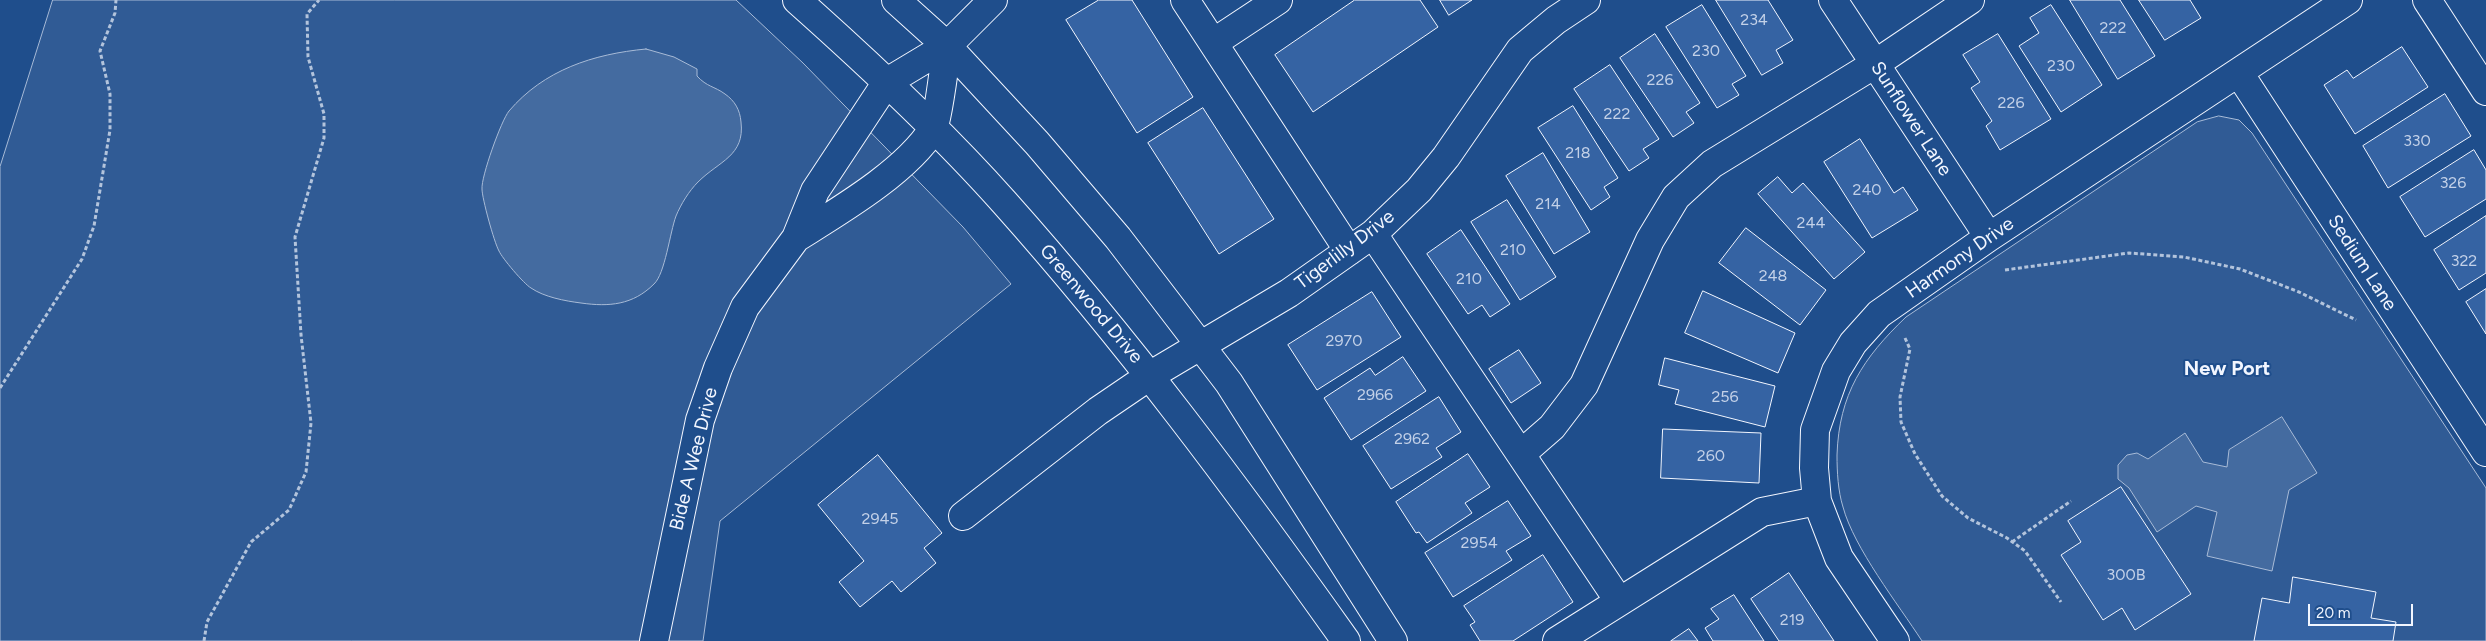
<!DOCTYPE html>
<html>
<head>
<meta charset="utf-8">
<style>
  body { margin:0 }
  #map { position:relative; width:2486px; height:641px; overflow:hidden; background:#1f4e8c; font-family:Figtree,sans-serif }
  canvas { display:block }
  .scale { position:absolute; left:2308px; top:604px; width:105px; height:22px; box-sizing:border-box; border:2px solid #f2f6ff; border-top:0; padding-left:6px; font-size:15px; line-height:18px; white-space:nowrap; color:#f2f6ff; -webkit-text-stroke:4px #1f4e8c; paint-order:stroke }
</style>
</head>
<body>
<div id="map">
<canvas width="2486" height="641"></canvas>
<div class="scale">20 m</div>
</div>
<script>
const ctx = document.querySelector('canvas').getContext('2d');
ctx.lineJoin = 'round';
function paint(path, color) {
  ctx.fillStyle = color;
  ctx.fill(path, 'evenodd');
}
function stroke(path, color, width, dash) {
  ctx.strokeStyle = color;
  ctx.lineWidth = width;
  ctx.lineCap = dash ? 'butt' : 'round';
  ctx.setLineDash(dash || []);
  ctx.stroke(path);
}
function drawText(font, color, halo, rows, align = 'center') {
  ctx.font = font + ' Figtree,sans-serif';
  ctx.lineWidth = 4;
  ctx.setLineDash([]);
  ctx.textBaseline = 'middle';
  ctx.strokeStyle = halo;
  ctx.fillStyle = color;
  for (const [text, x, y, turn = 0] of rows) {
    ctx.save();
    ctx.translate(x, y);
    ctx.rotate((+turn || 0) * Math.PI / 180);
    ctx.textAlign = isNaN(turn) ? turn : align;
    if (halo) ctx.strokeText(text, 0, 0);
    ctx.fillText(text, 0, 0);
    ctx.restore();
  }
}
const green = new Path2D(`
  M53,0H736L803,63L963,227L1011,284L720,521L703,641H0V167Z
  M2219,116L2239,120L2252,133L2486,488V641H1922C1898,604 1854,548 1843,507C1838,491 1837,472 1837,455C1839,394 1863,358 1906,317L2197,122Z`);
paint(green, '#305b95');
stroke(green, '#a8bbd7', 1);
const water = new Path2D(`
  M646,49L674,57L697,69V76C707,87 714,86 725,94C735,101 740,110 741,122C745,156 719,161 698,182C689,191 681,204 676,216C670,232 665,274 654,284C633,305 609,307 581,303C565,301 544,297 531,288C524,284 502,258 499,251C494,242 482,198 482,189C481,177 501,121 509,111C544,70 593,54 646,49Z
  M2282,417L2317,473L2289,490L2272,571L2207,556L2217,512L2196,506L2157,532L2129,488L2118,479V465L2127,455L2137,453L2148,459L2185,433L2203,462L2227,467L2229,450Z`);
paint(water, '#446ba0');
stroke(water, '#a8bbd7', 1);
const building = new Path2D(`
  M1099,0H1132L1193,97L1137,133L1066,20Z
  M1355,0H1420L1438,27L1313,112L1275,55Z
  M1440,0H1472L1449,15Z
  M1716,0H1768L1793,40L1776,50L1783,63L1762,75Z
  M2070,0H2120L2155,56L2118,79Z
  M2139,0H2190L2201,18L2165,40Z
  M1702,5L1746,76L1732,84L1739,95L1717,108L1666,27Z
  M2051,5L2102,85L2061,112L2019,46L2039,33L2030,18Z
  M1655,34L1700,103L1686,112L1694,123L1673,137L1620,58Z
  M1998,34L2051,119L2000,150L1986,126L1992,121L1971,88L1980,82L1963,55Z
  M2402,47L2428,87L2355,134L2324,85L2347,70L2353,78Z
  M1610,65L1659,139L1643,149L1649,158L1629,171L1574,89Z
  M2445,94L2471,136L2388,188L2363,146Z
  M1573,106L1618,178L1604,187L1610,197L1591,210L1538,128Z
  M1203,108L1274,219L1219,254L1148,143Z
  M1860,139L1894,193L1903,187L1918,210L1872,238L1824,162Z
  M2474,150L2486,170V199L2425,237L2400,197Z
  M1543,153L1590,232L1554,254L1506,176Z
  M1778,177L1792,193L1803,183L1865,252L1834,279L1758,194Z
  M1507,200L1556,277L1520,300L1471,222Z
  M2486,216V273L2459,290L2434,250Z
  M1746,228L1826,290L1800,325L1719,263Z
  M1461,230L1510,304L1490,317L1482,305L1468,314L1427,254Z
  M2486,289V334L2466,302Z
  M1703,291L1795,333L1778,373L1685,333Z
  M1372,292L1401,337L1317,390L1288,345Z
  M1519,350L1541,383L1511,403L1489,369Z
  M1403,357L1426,391L1351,440L1324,398L1370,368L1375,375Z
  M1665,358L1775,386L1765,427L1675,404L1679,390L1659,385Z
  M1439,397L1461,432L1436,448L1442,457L1391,489L1363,446Z
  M1663,429L1761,433L1759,483L1661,478Z
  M1468,454L1490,487L1465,503L1472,513L1427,543L1419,532L1416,533L1396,502Z
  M878,455L942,533L924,548L936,563L901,592L892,581L860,607L839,582L864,561L818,505Z
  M2121,487L2191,594L2135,630L2122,608L2103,620L2061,555L2081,542L2068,521Z
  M1508,501L1531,536L1506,551L1512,560L1453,597L1425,553Z
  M1543,555L1573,602L1513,641H1480L1470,625L1475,622L1464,606Z
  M1789,573L1834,641H1779L1751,599Z
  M2293,577L2376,592L2371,618L2396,622L2393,641H2254L2262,598L2289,603Z
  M1734,595L1764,641H1713L1705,628L1719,619L1711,609Z
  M1689,629L1698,641H1671Z`);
paint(building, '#3563a3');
stroke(building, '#f2f6ff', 1);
const minor = new Path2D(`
  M797,0C869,64 940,130 1004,202C1128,341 1238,489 1346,641
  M896,0L947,46L1037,143L1118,238L1229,383L1393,641
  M1185,0L1349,251
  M1833,0L1989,237
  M2427,0L2486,91
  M1213,43L1278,0
  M2239,73L2486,452
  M1373,234L1619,601
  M796,238C839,211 906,172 933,129C938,120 945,61 947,46
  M1521,454L1552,427L1584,385L1650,240L1676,197L1712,164L1875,64L1970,0
  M963,516L1098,411L1151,375L1289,293L1373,234L1419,190L1446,157L1520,50L1556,20L1586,0
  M654,641L700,420L718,368L745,307L796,238L815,191L887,82L947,46L993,0
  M1557,641L1762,512L1817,501
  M1895,641L1839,558L1817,501L1814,468L1815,430L1836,371L1853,343L1879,314L1989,237L2348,0`);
stroke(minor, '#f2f6ff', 30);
stroke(new Path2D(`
  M2005,270L2129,253L2184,257L2240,269L2299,292L2356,320
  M1905,338L1910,349L1900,397L1901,422L1915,454L1942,496L1968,518L2007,538L2025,551L2061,602
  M0,388L82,259L94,226L110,130V94L100,51L115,13L116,0
  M2012,542L2071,501
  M204,641L207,622L251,542L289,510L306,472L311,423L301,335L295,237L324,138V114L308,57L307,14L319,0`), '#b3c4dc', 3, [4, 2.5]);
stroke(minor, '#1f4e8c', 28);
drawText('16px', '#c3d1e8', null, [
  ["234",1754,20],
  ["222",2113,28],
  ["230",1706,51],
  ["230",2061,66],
  ["226",1660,80],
  ["226",2011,103],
  ["222",1617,114],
  ["330",2417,141],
  ["218",1578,153],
  ["326",2453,183],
  ["240",1867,190],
  ["214",1548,204],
  ["244",1811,223],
  ["210",1513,250],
  ["322",2464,261],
  ["248",1773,276],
  ["210",1469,279],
  ["2970",1344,341],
  ["2966",1375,395],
  ["256",1725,397],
  ["2962",1412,439],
  ["260",1711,456],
  ["2945",880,519],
  ["2954",1479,543],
  ["300B",2126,575],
  ["219",1792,620]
]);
drawText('19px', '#f2f6ff', '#1f4e8c', [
  ["Sunflower Lane",1911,119,57],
  ["Tigerlilly Drive",1345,250,-37],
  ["Harmony Drive",1960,258,-35],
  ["Sedium Lane",2362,263,57],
  ["Greenwood Drive",1091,304,50],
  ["Bide A Wee Drive",694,459,-76]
]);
drawText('bold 20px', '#f2f6ff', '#1f4e8c', [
  ["New Port",2227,369]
]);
</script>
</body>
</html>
